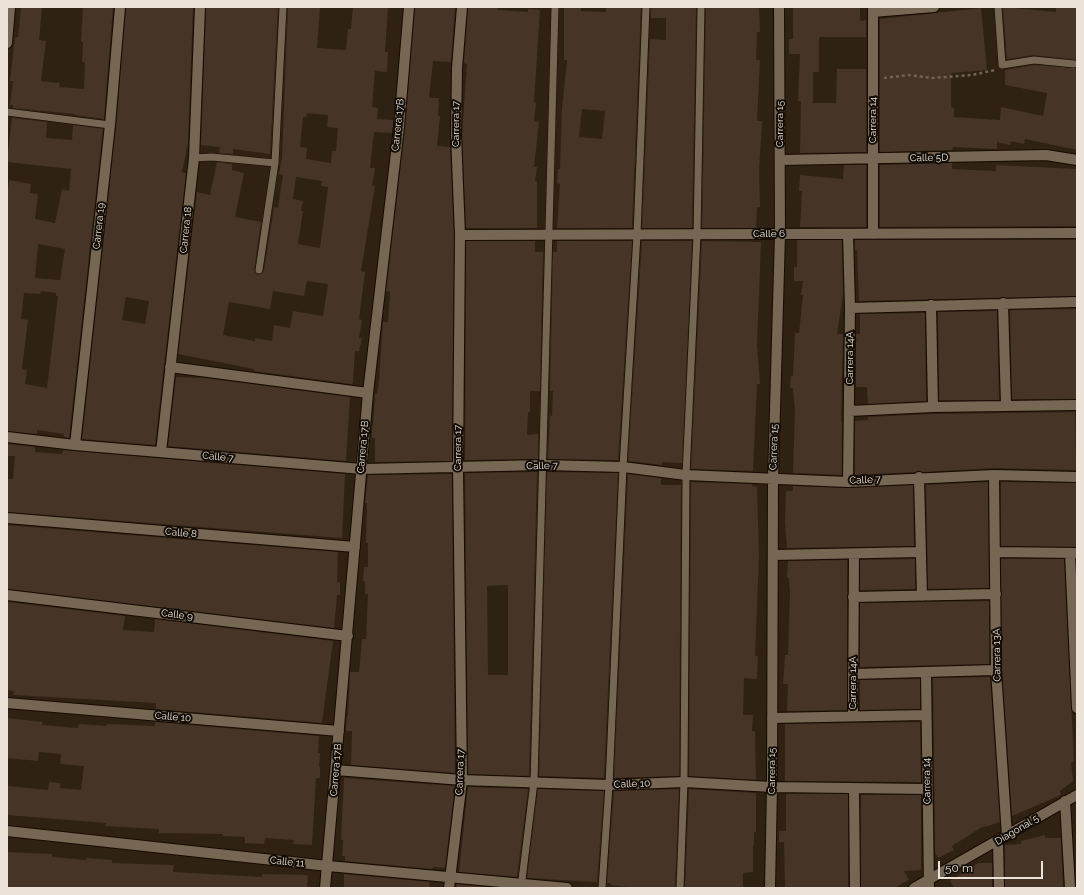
<!DOCTYPE html>
<html>
<head>
<meta charset="utf-8">
<style>
  body { margin:0 }
  #map { position:relative; width:1084px; height:895px; overflow:hidden; background:#2f2212; font-family:Raleway,sans-serif }
  canvas { display:block }
  .frame { position:absolute; inset:0; border:8px solid #ede3d9; pointer-events:none }
  .scale { position:absolute; left:938px; top:861px; width:105px; height:18px; box-sizing:border-box; border:2px solid #ede3d9; border-top:0; padding-left:5px; font-size:12px; line-height:14px; white-space:nowrap; color:#ede3d9; -webkit-text-stroke:3px #120d06; paint-order:stroke }
</style>
</head>
<body>
<div id="map">
<canvas width="1084" height="895"></canvas>
<div class="frame"></div>
<div class="scale">50 m</div>
</div>
<script>
const ctx = document.querySelector('canvas').getContext('2d');
ctx.lineJoin = 'round';
function paint(path, color) {
  ctx.fillStyle = color;
  ctx.fill(path, 'evenodd');
}
function stroke(path, color, width, dash) {
  ctx.strokeStyle = color;
  ctx.lineWidth = width;
  ctx.lineCap = dash ? 'butt' : 'round';
  ctx.setLineDash(dash || []);
  ctx.stroke(path);
}
function drawText(font, color, halo, rows, align = 'center') {
  ctx.font = font + ' Raleway,sans-serif';
  ctx.lineWidth = 4;
  ctx.setLineDash([]);
  ctx.textBaseline = 'middle';
  ctx.strokeStyle = halo;
  ctx.fillStyle = color;
  for (const [text, x, y, turn = 0] of rows) {
    ctx.save();
    ctx.translate(x, y);
    ctx.rotate((+turn || 0) * Math.PI / 180);
    ctx.textAlign = isNaN(turn) ? turn : align;
    if (halo) ctx.strokeText(text, 0, 0);
    ctx.fillText(text, 0, 0);
    ctx.restore();
  }
}
paint(new Path2D(`
  M21,7H42L39,40L46,41L41,81L60,83L59,87L84,89L85,62H82L83,42H81L83,7H113L104,119L75,115V114L13,108V105H10L13,81H10L15,37H18Z
  M126,7H193L188,143L182,172L186,173L155,445L82,439L116,126ZM126,297L149,301L145,324L122,320Z
  M206,7H278L270,154L233,149V154L219,153L220,147L201,145Z
  M288,7H320L317,48L346,50L348,29H351L353,7H388L385,52H388L387,72L375,71L372,107L378,108L377,119L393,120V126L392,133L374,132L370,168H375L372,186H375L361,271L365,272L359,319L362,320L359,338H362L359,351H355L353,383L351,384L254,371V369L178,354L197,192L210,195L217,162L232,164V170L244,173L235,217L261,222L254,270L258,275L261,274L264,271L274,207L278,208L283,175L279,174L282,158ZM307,113L328,115L327,127L338,128L336,151H332L331,163L306,159L307,148L300,147L303,117H306ZM296,177L322,181L321,186L328,187L320,248L298,244L303,211H301L303,201L293,199ZM307,281L328,284L323,316L293,311L290,328L274,325L272,341L255,338V341L223,335L229,302L270,309L273,291L304,296Z
  M415,7H455L451,62L433,61L429,98H439L438,116H440L437,146L450,147L454,235L452,461L375,462V438H372V426H373L375,394H377L379,380L383,322H388L390,292L386,291L405,128Z
  M468,7L498,8V10L528,12V9L540,10L534,102L536,103L534,121L539,122L534,167H537L535,181H537V228H466L462,135L467,64L464,63Z
  M564,7H581V11L606,12V7H641L632,228H557L560,184L557,183L558,169H560L562,108L567,60H564ZM582,109L605,111L602,139L579,137Z
  M651,7H696L692,228H642L650,39L666,40V18H651Z
  M706,7L759,8L760,32H757L756,60H760L757,121H762L759,171L760,207H757L756,228H702Z
  M793,7H860V19L861,21L866,20V37H819V72H813V103H836L837,69H866V152L800,153L801,101H798L800,54H789V39H793Z
  M1003,7L1056,12V7H1077V60L1034,55L1007,59Z
  M981,8L987,70L951,73V107L954,108V117L1000,120L1001,107L1043,116L1047,93L1005,85V70L1034,65L1077,68V150L1025,139L1024,144L1011,141L1010,145L997,142V149L953,147L952,150L880,152V19Z
  M12,118L47,122L46,138L72,140L73,125L103,129L69,438L64,437V434L37,430V434L7,431V198L9,180L31,184L30,193L38,194L35,219L55,223L62,189L69,191L71,169L7,162ZM38,244L65,249L60,280L35,278ZM41,291L56,293V296H58L47,388L25,384L27,370L22,369L28,320L21,319L24,293L40,294Z
  M952,163V169L996,171V165L1077,169V226L880,227V165Z
  M844,165H866V227H800L802,191H799L800,175L843,179Z
  M797,240H842L843,295L837,334H843L841,421H842V475L793,473L795,411L793,388H790L791,376H793L795,333H799L803,295H801L803,281H794V267H797Z
  M855,240H1077V296L859,301L857,250H855Z
  M466,241H535V252H543L540,391H530V412H528L527,435L538,434V459L465,460Z
  M557,241H632L618,460L548,459L550,415L552,416L553,391H550L553,252H557Z
  M642,241H692L682,463L662,462V465L628,461Z
  M702,241L761,242L757,345L760,384H757L753,471L691,469Z
  M1076,309L1077,399H1012L1010,310Z
  M997,311L999,400H939L938,312Z
  M925,313L926,401L868,404L867,387H856V334H860V314Z
  M176,377L205,378L350,397L346,461L168,446Z
  M1075,412L1076,470L994,468L923,472L918,471L915,472L855,475V421L868,420V417L933,414Z
  M7,444L35,447V452L62,454L63,450L345,474L342,538L7,512V479H13L15,456H7Z
  M537,472L529,776L468,774L465,473ZM508,585V675H488L487,586Z
  M547,472L618,473L604,778L539,776Z
  M452,474L455,773L351,765L352,731H346L347,716H348L350,672H359L362,639H366L368,594H365V581H363L364,567H368V543H366L367,503H365L368,475Z
  M628,474L661,478V485H681L679,776L614,778Z
  M691,482L752,484V486L757,487L759,555L755,656H758L757,679L744,678L743,715H753L752,731H755L756,780L689,776Z
  M988,482L989,588L928,589L926,485Z
  M1001,482L1077,483V547L1001,546Z
  M913,485L914,546L787,548L785,522L786,491H793V486L848,488Z
  M7,525L338,552L337,582L340,583V595H337L334,628L7,589Z
  M915,559V589L860,590V560Z
  M1001,559H1064L1074,762H1071L1073,781L1060,791L1061,795L1012,816L1002,670Z
  M847,560V710L787,711L788,684H783L785,655H788L790,593L789,578H787L788,561Z
  M989,601V664L860,667V603Z
  M7,602L125,616L123,630L154,632L155,619L333,641L322,723L156,709V703L13,695L14,691L7,690Z
  M990,677L1000,822L988,826L982,827L952,846L954,850L938,858L935,852L933,678Z
  M920,679V709L860,710V680Z
  M7,718L42,722V725L78,728L79,724L107,726V724L155,726V722L319,736L318,753H320L319,767H320V778H316L312,845L293,844L294,840L265,838L264,844L245,843V837L223,836V834L159,833V829L105,826L106,823L7,815V786L48,790L49,782L60,783V788L81,790L84,766L60,764L61,754L39,752L38,761L7,758Z
  M920,722L921,782L785,781V724Z
  M344,778L455,786L445,868L433,867L432,869L345,861V856H342L343,840H341Z
  M468,787L528,789L517,877L459,872Z
  M538,789L604,791L597,882L527,878Z
  M679,789L675,888H636L611,885V883H607L614,791Z
  M689,789L756,793V832H754V845H753V872L743,873V888H685Z
  M786,794H848V888H785L784,842H779V831H786Z
  M861,795H921V870L904,871L909,880L894,888H861Z
  M1045,835V838H1061L1063,888H1005V845L1021,844V841Z
  M7,852L52,854V857L86,860V858L112,860V863L174,865L173,872L262,877V874L308,875L307,888H7Z
  M978,863H992V888H954L950,881Z
  M344,874L430,882L429,888H344Z
  M457,884L496,888H456Z`), '#463427');
const service = new Path2D(`
  M998,7L1002,65L1034,60L1074,64
  M7,112L110,125
  M194,158L212,157L275,163
  M259,270L275,163L283,7
  M521,888L534,782L555,7
  M602,888L609,785L623,467L637,235L646,7
  M680,888L684,782L686,475L697,235L701,7`);
const minor = new Path2D(`
  M873,7V234
  M873,12L934,7
  M7,43L10,7
  M780,160L1046,155L1077,160
  M460,235L1077,233
  M1003,303L1006,405
  M931,305L933,407
  M850,308L1077,302
  M170,367L368,393
  M849,411L933,407L1077,405
  M7,437L75,445L362,469L544,465L623,467L686,475L848,482L994,475L1077,477
  M75,445L110,125L120,7
  M161,452L194,158L200,7
  M994,475L996,670L1007,836
  M919,477L922,596
  M848,482L850,308L848,234
  M7,518L355,547
  M995,552L1075,553
  M1070,553L1077,708
  M773,555L921,552
  M7,595L348,636
  M853,597L996,594
  M926,673L929,888
  M853,674L996,670
  M7,703L339,731
  M853,716L854,554
  M772,718L926,715
  M336,770L462,780L609,785L684,782L772,787L927,789
  M854,789L855,888
  M1065,801L1070,888
  M7,831L328,866L567,888
  M998,841L999,888
  M325,888L368,393L399,127L409,7
  M449,888L462,780L458,468L460,235L456,135L457,68L462,7
  M770,888L772,787L773,480L780,234L779,7
  M914,888L1077,795`);
stroke(service, '#170b00', 8);
stroke(minor, '#170b00', 12);
stroke(new Path2D(`
  M884,78L908,75L932,78L972,75L995,70`), '#706456', 2.5, [3, 3]);
stroke(service, '#766654', 7);
stroke(minor, '#766654', 10);
drawText('10px', '#ede3d9', '#120d06', [
  ["Carrera 14",873,120,-90],
  ["Carrera 17",456,124,-90],
  ["Carrera 15",780,124,-90],
  ["Carrera 17B",398,125,-84],
  ["Calle 5D",929,158,-1],
  ["Carrera 19",99,226,-84],
  ["Carrera 18",186,230,-84],
  ["Calle 6",769,234],
  ["Carrera 14A",850,358,-90],
  ["Carrera 17B",363,447,-85],
  ["Carrera 15",774,447,-88],
  ["Carrera 17",458,448,-90],
  ["Calle 7",218,457,5],
  ["Calle 7",542,466,-1],
  ["Calle 7",865,480,-3],
  ["Calle 8",181,533,5],
  ["Calle 9",177,615,7],
  ["Carrera 13A",997,655,-91],
  ["Carrera 14A",853,683,-90],
  ["Calle 10",173,717,5],
  ["Carrera 17B",336,770,-85],
  ["Carrera 15",772,771,-90],
  ["Carrera 17",460,772,-88],
  ["Carrera 14",927,781,-91],
  ["Calle 10",632,784,-2],
  ["Diagonal 5",1017,830,-31],
  ["Calle 11",287,862,6]
]);
</script>
</body>
</html>
